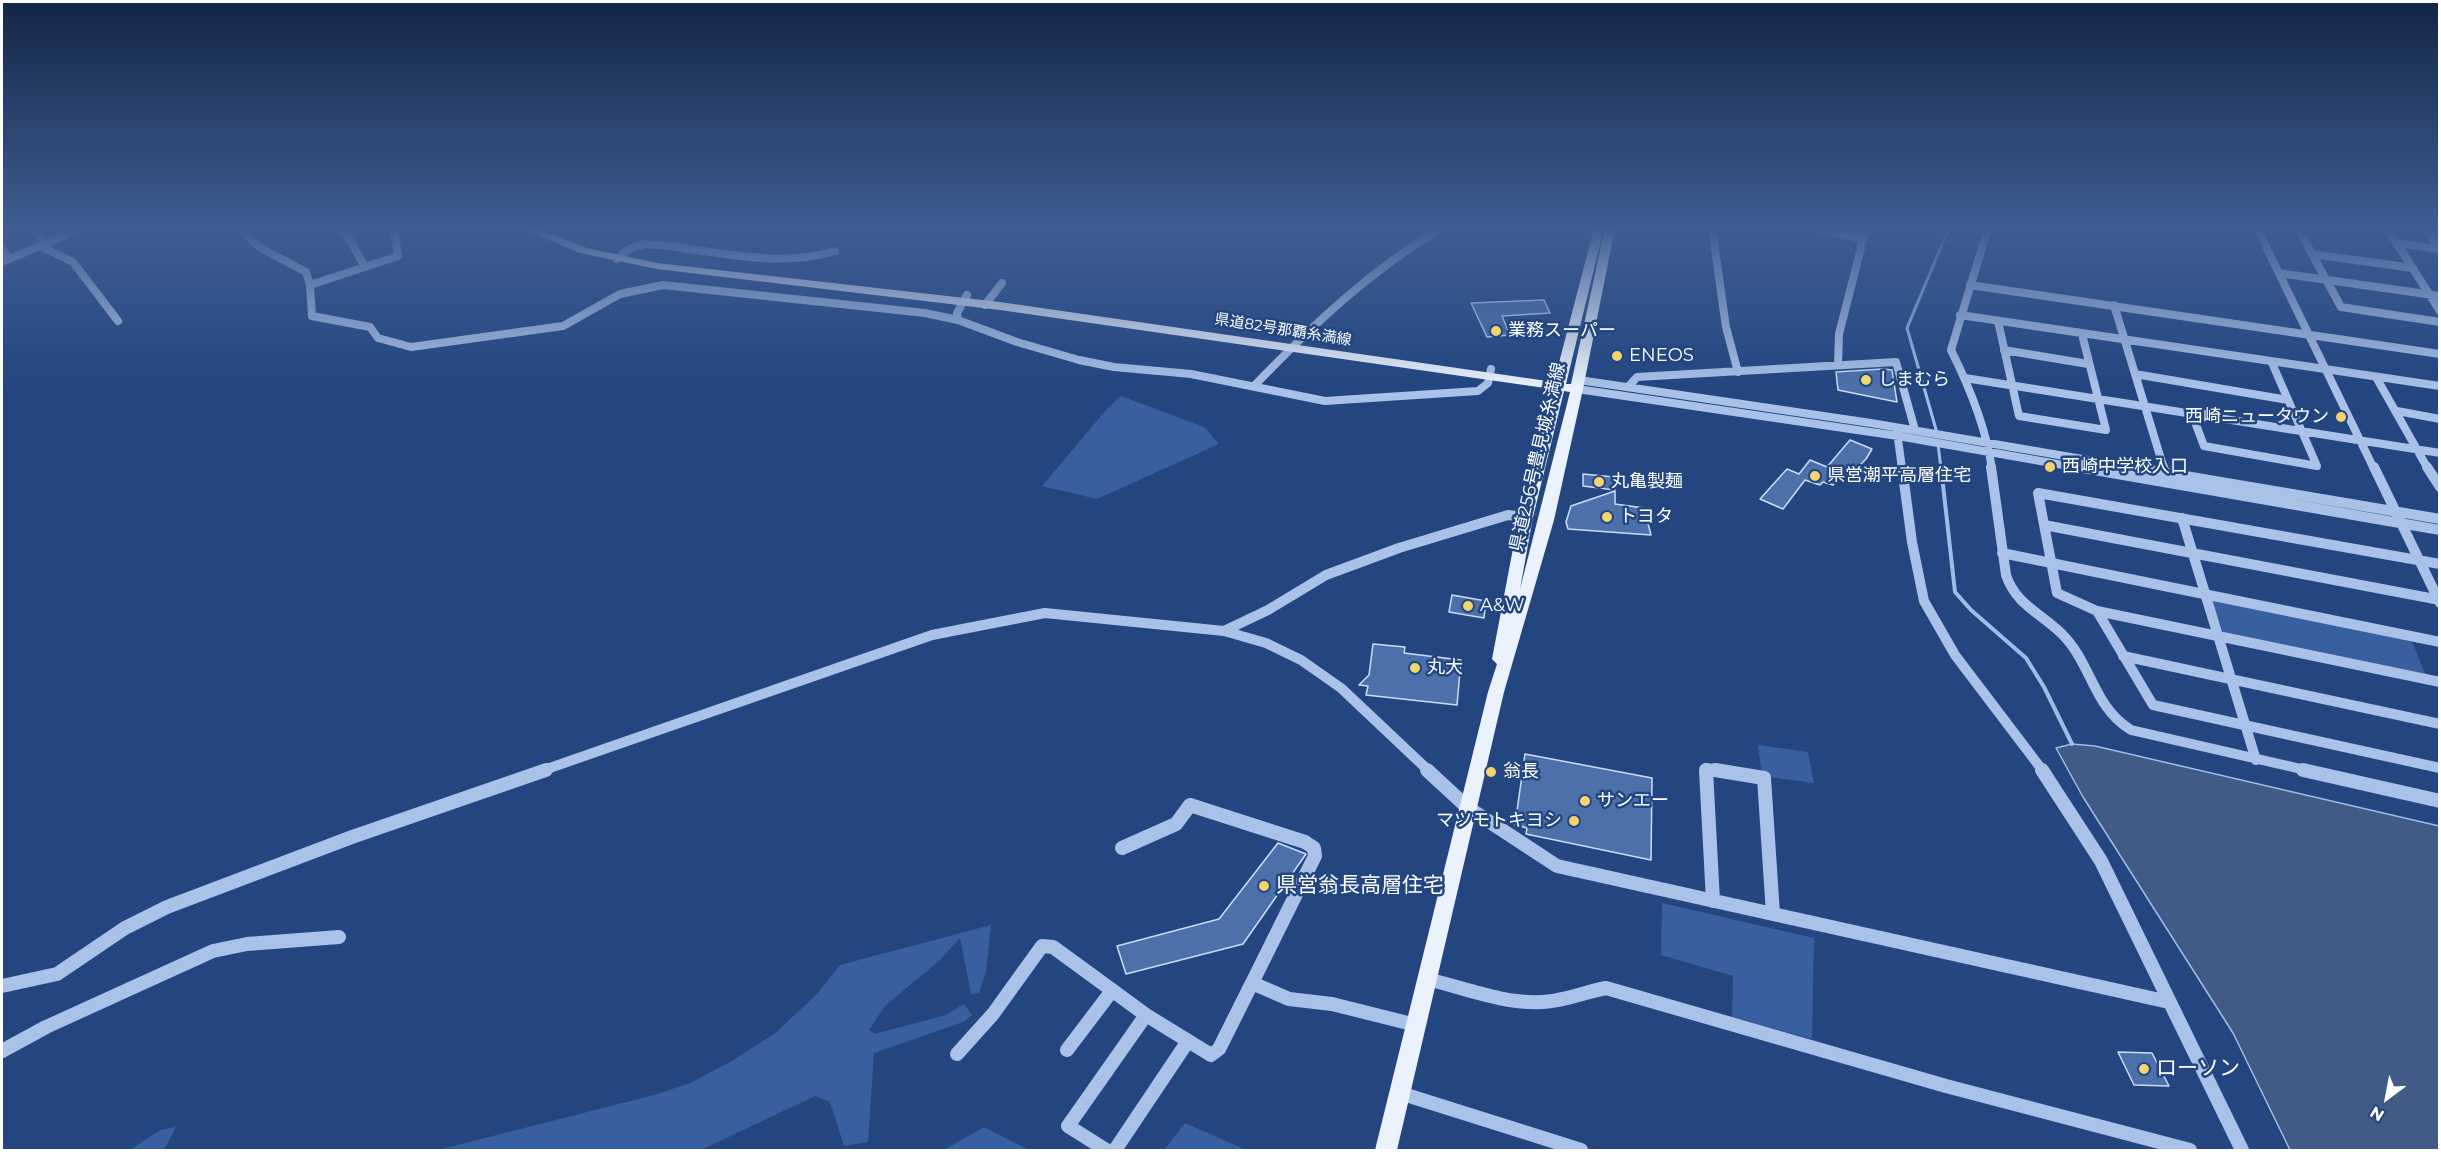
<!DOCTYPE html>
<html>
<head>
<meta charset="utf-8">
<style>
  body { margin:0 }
  #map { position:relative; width:2441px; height:1152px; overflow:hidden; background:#234681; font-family:Montserrat,sans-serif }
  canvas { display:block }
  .frame { position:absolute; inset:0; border:3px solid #fff; pointer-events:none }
  .north { position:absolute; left:2357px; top:1068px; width:60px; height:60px; -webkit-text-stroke:4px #234681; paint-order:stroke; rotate:212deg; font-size:16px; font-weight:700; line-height:24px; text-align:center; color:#fff }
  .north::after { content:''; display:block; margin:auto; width:21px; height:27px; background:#fff; clip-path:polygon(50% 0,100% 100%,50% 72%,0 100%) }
</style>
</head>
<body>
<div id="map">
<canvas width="2441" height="1152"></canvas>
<div class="frame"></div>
<div class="north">N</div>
</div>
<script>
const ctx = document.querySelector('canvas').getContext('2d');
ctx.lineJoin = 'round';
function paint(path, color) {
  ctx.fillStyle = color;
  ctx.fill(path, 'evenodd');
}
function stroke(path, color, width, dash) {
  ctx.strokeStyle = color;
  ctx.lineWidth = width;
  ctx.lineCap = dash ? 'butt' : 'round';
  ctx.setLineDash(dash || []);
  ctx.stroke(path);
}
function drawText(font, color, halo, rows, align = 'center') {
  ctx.font = font + ' Montserrat,"Noto Sans JP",sans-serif';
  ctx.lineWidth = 5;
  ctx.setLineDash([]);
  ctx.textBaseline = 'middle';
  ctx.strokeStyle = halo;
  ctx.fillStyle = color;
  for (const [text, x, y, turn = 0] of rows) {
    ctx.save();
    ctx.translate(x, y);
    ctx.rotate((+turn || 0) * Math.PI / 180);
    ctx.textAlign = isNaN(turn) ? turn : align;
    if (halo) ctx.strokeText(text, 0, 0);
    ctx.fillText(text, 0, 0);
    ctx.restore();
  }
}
paint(new Path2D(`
  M1121,396L1204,427L1219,444L1097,499L1042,486L1107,409Z
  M2211,599L2411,639L2426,676L2224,635Z
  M1758,745L1808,752L1814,783L1762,776Z
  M1662,903L1814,938L1812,1039L1732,1017L1733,976L1661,955Z
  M991,925L986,971L979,993L971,994L960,938L940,960L885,1006L869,1030L875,1034L946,1015L964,1004L972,1015L963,1022L874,1053L868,1142L844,1146L830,1102L815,1096L701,1150H438L654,1095L690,1083L730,1062L774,1034L817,994L840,965Z
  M1185,1123L1246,1150H1164Z
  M176,1127L164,1150H130L160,1130Z
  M984,1127L1029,1150H944Z`), '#385f9f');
const water = new Path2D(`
  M2072,744L2095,746L2439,826V1150H2290L2233,1033L2083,797L2056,748Z`);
paint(water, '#415b86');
stroke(water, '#9ebce8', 1.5);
stroke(new Path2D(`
  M1937,433L1907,328L1949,228
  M1938,444L1941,469`), '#9ebce8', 3);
stroke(new Path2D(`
  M1941,467L1955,592L1971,610L2026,658L2044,687L2072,744`), '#9ebce8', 4);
const building = new Path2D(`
  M1544,300L1550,313L1502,316L1510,335L1487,337L1471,303Z
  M1882,369L1892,370L1897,402L1838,390L1836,372Z
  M1850,440L1872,449L1866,459L1845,480L1840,478L1833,485L1823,482L1820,485L1805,480L1783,509L1760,499L1787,469L1799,474L1810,460L1827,467Z
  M1583,474L1614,477L1615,490L1583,486Z
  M1615,491V504L1644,508L1651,535L1568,529L1566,522L1571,506Z
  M1452,595L1486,601L1484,618L1449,612Z
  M1373,644L1405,647L1404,653L1461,660L1457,705L1366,695L1368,686L1359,685L1369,675Z
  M1525,754L1652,778L1651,860L1526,834L1527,828L1515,825Z
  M1278,843L1306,854L1243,944L1126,974L1117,946L1219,919Z
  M2118,1052L2152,1053L2169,1086L2134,1085Z`);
paint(building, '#4b70aa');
stroke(building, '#ceddf6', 1.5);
stroke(new Path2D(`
  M31,228L49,244
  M240,228L259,247L306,272L310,285L312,316L370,327L378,338L411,347L563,326L620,294L663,285L925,313L958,320L1017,342L1079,360L1114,367L1191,374L1325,401L1478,391L1488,383L1491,369
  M343,228L365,267
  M1712,228L1726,327L1738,372
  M1812,228L1863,239
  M1988,228L1951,350C1970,388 1986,427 1992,469
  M2257,228L2374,469
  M2298,228L2341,307L2440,322
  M2387,228L2440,311
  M2425,228L2440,249
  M2397,243L2439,249
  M42,247L73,262L118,321
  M2,248L9,259
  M2312,254L2413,268
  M617,259L629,249L645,244C709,248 772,270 835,251
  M2,262L83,228
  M2279,273L2440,296
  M310,285L398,256L394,228
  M1970,285L2440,354
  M985,305L1002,283
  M2114,305L2164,469
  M1960,315L2440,386
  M958,320L957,313L967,295
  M1998,321L2019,416L2106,430L2082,334
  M2004,350L2088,364
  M1838,365L1839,334L1866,228
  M2135,374L2288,400
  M2376,377L2428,469
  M1965,378L2440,453
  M1579,380L1871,423L2141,469
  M1254,386C1312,326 1370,270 1442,228
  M1628,387L1637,377L1896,362L1915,430
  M1577,389L1898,436L2086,469
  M2397,411L2440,419
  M2192,414L2204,446L2317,466L2272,363
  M1897,431L1902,469`), '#aac2e7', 8);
stroke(new Path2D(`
  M1902,467L1912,542L1924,601L1955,655L2043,771
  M1991,467L2006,575C2016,605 2041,613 2062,634C2092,664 2093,707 2131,730L2310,771
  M2077,467L2440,530
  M2132,467L2440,519
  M2163,467L2165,473
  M2374,467L2440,603
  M2427,467L2440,487
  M2182,518L2256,760
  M2044,525L2440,600
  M2002,553L2440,642
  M2440,564L2038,493L2057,593L2097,611L2153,705L2440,768
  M2097,611L2440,682
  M1224,631L1268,610L1326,575L1399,548L1508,515L1526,517
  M2123,656L2440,724
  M541,771L932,635L1045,613L1224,631L1266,643L1301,660L1341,688L1429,771
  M1706,771V768L1724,771`), '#aac2e7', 10);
stroke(new Path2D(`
  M1427,770L1467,807L1557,866L2169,1002
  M1706,770L1713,901
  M1715,770L1764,778L1773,914
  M2042,770L2101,861L2242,1150
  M2303,770L2440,801
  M1122,848L1176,824L1190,805L1305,842L1314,848L1315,856L1252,983
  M1427,979C1465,988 1503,1004 1542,1002C1564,1001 1585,992 1606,988L1946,1086L2190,1150
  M2,986L57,974L125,928L167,907L352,837L546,770
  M1067,1050L1111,992
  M2,1051L46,1027L213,951L247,944L339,937
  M957,1054L993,1014L1042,946L1053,947L1146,1015L1211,1055L1219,1049L1252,983L1289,999L1332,1004L1416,1025
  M1400,1093L1581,1150
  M1106,1150L1068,1126L1146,1015
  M1115,1150L1188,1041`), '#aac2e7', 14);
paint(new Path2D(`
  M520,228H535L587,248L657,263L1000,302L1554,382L1594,228H1604L1566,384H1571L1605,228H1615L1583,389L1554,520L1504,692L1397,1150H1375L1488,692L1497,664L1492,659L1519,517L1552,389L1000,310L657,269L580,253ZM1564,391L1570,392L1567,404L1520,589L1533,517Z`), '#ecf2fd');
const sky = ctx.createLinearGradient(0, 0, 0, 389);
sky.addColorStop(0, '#132647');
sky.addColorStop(0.59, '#3f5d92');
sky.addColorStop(1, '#3f5d9200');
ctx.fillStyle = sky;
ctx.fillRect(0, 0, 2441, 389);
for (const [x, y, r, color] of [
  [1496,331,6,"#f2d56e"],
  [1617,356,6,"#f2d56e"],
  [1866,380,6,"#f2d56e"],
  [2341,417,6,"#f2d56e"],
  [2050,467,6,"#f2d56e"],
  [1815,476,6,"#f2d56e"],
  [1599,482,6,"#f2d56e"],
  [1607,517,6,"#f2d56e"],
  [1468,606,6,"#f2d56e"],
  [1415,668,6,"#f2d56e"],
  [1491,772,6,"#f2d56e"],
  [1585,801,6,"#f2d56e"],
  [1574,821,6,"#f2d56e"],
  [1264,886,6,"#f2d56e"],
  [2144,1069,6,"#f2d56e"]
]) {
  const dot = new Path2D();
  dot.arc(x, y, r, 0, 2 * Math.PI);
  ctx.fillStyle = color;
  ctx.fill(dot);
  stroke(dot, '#234681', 2);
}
drawText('15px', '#fff', '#234681', [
  ["県道82号那覇糸満線",1283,330,9]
]);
drawText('18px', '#fff', '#234681', [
  ["業務スーパー",1508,331],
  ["ENEOS",1629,356],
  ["しまむら",1878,380],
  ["西崎ニュータウン",2329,417,"right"],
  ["西崎中学校入口",2062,467],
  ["県営潮平高層住宅",1827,476],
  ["丸亀製麺",1611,482],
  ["トヨタ",1619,517],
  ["A&W",1480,606],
  ["丸大",1427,668],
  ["翁長",1503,772],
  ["サンエー",1597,801],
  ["マツモトキヨシ",1562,821,"right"]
], 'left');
drawText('18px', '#fff', '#234681', [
  ["県道256号豊見城糸満線",1538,457,-77]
]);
drawText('21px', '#fff', '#234681', [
  ["県営翁長高層住宅",1276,886],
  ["ローソン",2156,1069]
], 'left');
</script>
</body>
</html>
